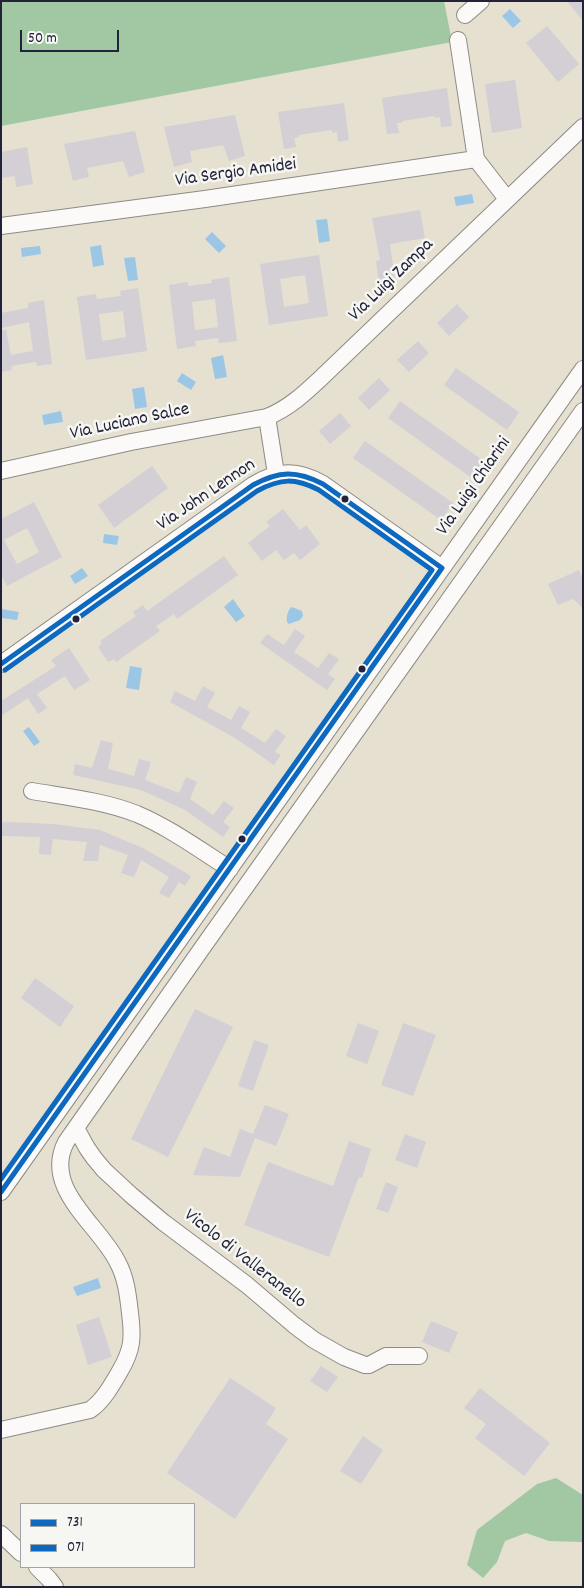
<!DOCTYPE html>
<html>
<head>
<meta charset="utf-8">
<style>
  body { margin:0 }
  #map { position:relative; width:584px; height:1588px; overflow:hidden; background:#e5e0d0; font-family:Dekko,sans-serif }
  canvas { display:block }
  .frame { position:absolute; inset:0; border:2px solid #22223b; pointer-events:none }
  .legend { position:absolute; left:20px; top:1503px; width:175px; height:65px; box-sizing:border-box; background:#f6f6f2; border:1px solid #a1a1a9; margin:0; padding:6px 9px; list-style:none; font-size:15px; color:#22223b }
  .legend li { display:flex; align-items:center; gap:10px; height:25px }
  .legend b { width:25px; border:1px solid #a1a1a9 }
  .scale { position:absolute; left:20px; top:30px; width:99px; height:22px; box-sizing:border-box; border:2px solid #22223b; border-top:0; padding-left:6px; font-size:15px; line-height:18px; white-space:nowrap; color:#22223b; -webkit-text-stroke:4px #f6f6f2; paint-order:stroke }
</style>
</head>
<body>
<div id="map">
<canvas width="584" height="1588"></canvas>
<div class="frame"></div>
<ul class="legend">
<li><b style="height:6px;background:#0c69bf"></b>731</li>
<li><b style="height:6px;background:#0c69bf"></b>071</li>
</ul>
<div class="scale">50 m</div>
</div>
<script>
const ctx = document.querySelector('canvas').getContext('2d');
ctx.lineJoin = 'round';
function paint(path, color) {
  ctx.fillStyle = color;
  ctx.fill(path, 'evenodd');
}
function stroke(path, color, width, dash) {
  ctx.strokeStyle = color;
  ctx.lineWidth = width;
  ctx.lineCap = dash ? 'butt' : 'round';
  ctx.setLineDash(dash || []);
  ctx.stroke(path);
}
function drawText(font, color, halo, rows, align = 'center') {
  ctx.font = font + ' Dekko,sans-serif';
  ctx.lineWidth = 5;
  ctx.setLineDash([]);
  ctx.textBaseline = 'middle';
  ctx.strokeStyle = halo;
  ctx.fillStyle = color;
  for (const [text, x, y, turn = 0] of rows) {
    ctx.save();
    ctx.translate(x, y);
    ctx.rotate((+turn || 0) * Math.PI / 180);
    ctx.textAlign = isNaN(turn) ? turn : align;
    if (halo) ctx.strokeText(text, 0, 0);
    ctx.fillText(text, 0, 0);
    ctx.restore();
  }
}
paint(new Path2D(`
  M1,1H444L452,42L1,126Z
  M556,1478L583,1495V1542L549,1541L526,1533L505,1541L497,1562L483,1578L467,1565L477,1530L537,1484Z`), '#a1c8a2');
paint(new Path2D(`
  M510,9L521,21L513,28L502,16Z
  M472,194L474,203L456,206L454,197Z
  M327,219L330,241L319,243L316,220Z
  M212,232L226,246L219,253L205,239Z
  M101,245L104,265L93,267L90,247Z
  M40,246L41,254L22,257L21,248Z
  M135,257L138,280L128,281L124,258Z
  M223,355L227,377L215,379L211,358Z
  M182,373L196,382L191,390L177,381Z
  M144,387L147,407L135,409L132,389Z
  M61,411L63,422L44,425L42,415Z
  M104,534L119,536L117,545L103,543Z
  M82,568L88,576L75,584L70,576Z
  M233,599L245,616L236,622L224,607Z
  M292,607L302,611L303,616L300,620L289,624L287,622C286,617 288,609 292,607Z
  M1,609L19,612L17,620L1,618Z
  M130,666L142,668L139,690L126,688Z
  M29,727L40,742L34,746L23,731Z
  M98,1278L101,1288L77,1296L73,1287Z`), '#9bc6e6');
paint(new Path2D(`
  M567,1H583V21Z
  M547,26L579,64L558,82L526,43Z
  M515,80L522,128L492,133L485,84Z
  M447,88L452,126L441,127L440,117L435,118V116L402,121V123H397L399,133L387,134L382,98Z
  M344,103L349,140L338,142L337,132L332,133V130L299,135V137L294,138L296,147L284,149L278,112Z
  M235,115L245,156L229,161L223,145L190,151L192,162L174,167L164,127Z
  M135,131L145,172L129,177L123,161L87,168L89,177L73,181L64,144Z
  M27,147L33,184L16,187L15,176L1,178V152Z
  M420,210L425,238L390,244L395,281L379,283L376,261L380,260L372,218Z
  M319,255L328,316L269,325L260,264ZM305,275L309,303L284,307L280,279Z
  M229,277L237,341L219,343L218,338L195,341L196,346L177,349L169,285L188,282V286L212,283L211,280ZM215,299L218,327L195,330L192,302Z
  M138,288L147,351L86,360L77,297L96,294L97,299L121,296L120,291ZM123,311L126,337L102,341L99,314Z
  M44,300L52,364L37,366L36,362L11,366L12,370L1,372V330H6L11,355L33,351L29,322L1,328V313L28,308V303Z
  M457,304L469,317L449,336L437,323Z
  M418,341L429,353L409,372L397,360Z
  M456,368L519,412L507,430L444,385Z
  M379,378L390,390L369,410L358,398Z
  M400,401L485,462L473,479L388,418Z
  M340,413L351,426L330,444L319,431Z
  M365,441L453,503L441,520L353,458Z
  M152,466L168,488L114,528L98,505Z
  M34,502L62,557L7,586L1,575V519ZM27,528L39,552L17,564L4,540Z
  M283,509L300,530L306,525L320,544L300,560L294,553L284,560L276,550L262,561L248,543L270,526L266,522Z
  M224,556L238,575L177,619L174,614L156,626L160,631L116,662L114,659L108,662L98,647L102,644L100,641L136,616L133,612L143,605L147,611Z
  M579,570L583,579V608L573,599L558,605L548,584Z
  M295,629L305,636L294,652L318,668L329,653L339,659L328,674L335,679L327,690L260,643L267,634L284,645Z
  M69,648L90,680L74,690L65,676L37,694L47,708L38,714L28,698L1,716V701L56,666L51,660Z
  M203,686L215,693L207,707L231,720L239,706L250,712L241,728L265,743L276,729L286,736L275,752L281,755L274,765L235,738L170,702L175,691L195,701Z
  M101,740L113,743L108,769L134,776L139,759L151,762L145,780L179,793L186,777L197,782L190,799L213,815L224,801L234,808L223,822L230,827L223,837L185,810L141,790L73,775L75,764L92,768Z
  M7,822L53,824L100,830L145,849L191,876L185,886L179,882L169,898L159,893L169,877L141,860L134,877L121,873L128,855L100,845L98,861H83L87,842L53,839L51,855L39,854L40,837L1,836V823Z
  M35,978L74,1006L60,1027L21,998Z
  M195,1009L233,1027L168,1157L131,1139Z
  M358,1023L379,1031L367,1064L346,1056Z
  M403,1023L436,1035L413,1096L381,1085Z
  M254,1040L269,1045L253,1091L238,1086Z
  M265,1105L289,1114L276,1146L255,1138L240,1177L193,1175L204,1147L230,1157L240,1129L253,1134Z
  M405,1134L426,1142L417,1168L395,1160Z
  M349,1141L371,1149L362,1178L359,1177L329,1257L244,1225L268,1162L333,1186Z
  M386,1182L398,1187L388,1213L376,1209Z
  M99,1317L112,1357L88,1365L76,1325Z
  M431,1321L458,1332L449,1353L422,1342Z
  M321,1366L338,1377L327,1392L310,1381Z
  M230,1378L276,1408L266,1424L288,1439L235,1519L167,1473Z
  M480,1388L550,1443L524,1476L475,1438L486,1424L464,1408Z
  M363,1436L383,1450L361,1484L340,1471Z`), '#d3cfd5');
const minor = new Path2D(`
  M465,15L481,1
  M458,40L476,159
  M1,226L205,199L476,159L507,199
  M1,471L131,442L267,417
  M276,474L267,417C288,409 305,393 321,378L583,127
  M1,664L253,485C278,470 297,469 323,484L442,568
  M32,791C67,797 104,801 137,814C170,828 200,850 230,869
  M76,1128L87,1148L94,1158L104,1170L131,1195L163,1222L247,1285L294,1325L314,1340L344,1357L365,1365H369L386,1356H419
  M1,1192L583,369
  M1,1430L90,1410C103,1401 112,1385 120,1371C133,1349 133,1337 130,1313C128,1295 126,1277 117,1261C98,1224 42,1188 66,1142L205,944L583,411
  M1,1534L21,1553
  M37,1567L49,1579L55,1587`);
stroke(minor, '#8d8b86', 18);
stroke(minor, '#fbfaf8', 16);
stroke(new Path2D(`
  M1,664L253,485C279,471 296,470 323,484L442,568
  M1,1192L442,568`), '#0c69bf', 5);
stroke(new Path2D(`
  M1,1179L432,570L319,490C295,478 281,478 257,491L5,670`), '#0c69bf', 5);
for (const [x, y, r, color] of [
  [345,499,4.5,"#22223b"],
  [76,619,4.5,"#22223b"],
  [362,669,4.5,"#22223b"],
  [242,839,4.5,"#22223b"]
]) {
  const dot = new Path2D();
  dot.arc(x, y, r, 0, 2 * Math.PI);
  ctx.fillStyle = color;
  ctx.fill(dot);
  stroke(dot, '#f6f6f2', 2);
}
drawText('19px', '#22223b', '#f6f6f2', [
  ["Via Sergio Amidei",236,174,-8],
  ["Via Luigi Zampa",392,281,-44],
  ["Via Luciano Salce",130,423,-12],
  ["Via Luigi Chiarini",475,487,-55],
  ["Via John Lennon",207,496,-34],
  ["Vicolo di Valleranello",244,1260,38]
]);
</script>
</body>
</html>
